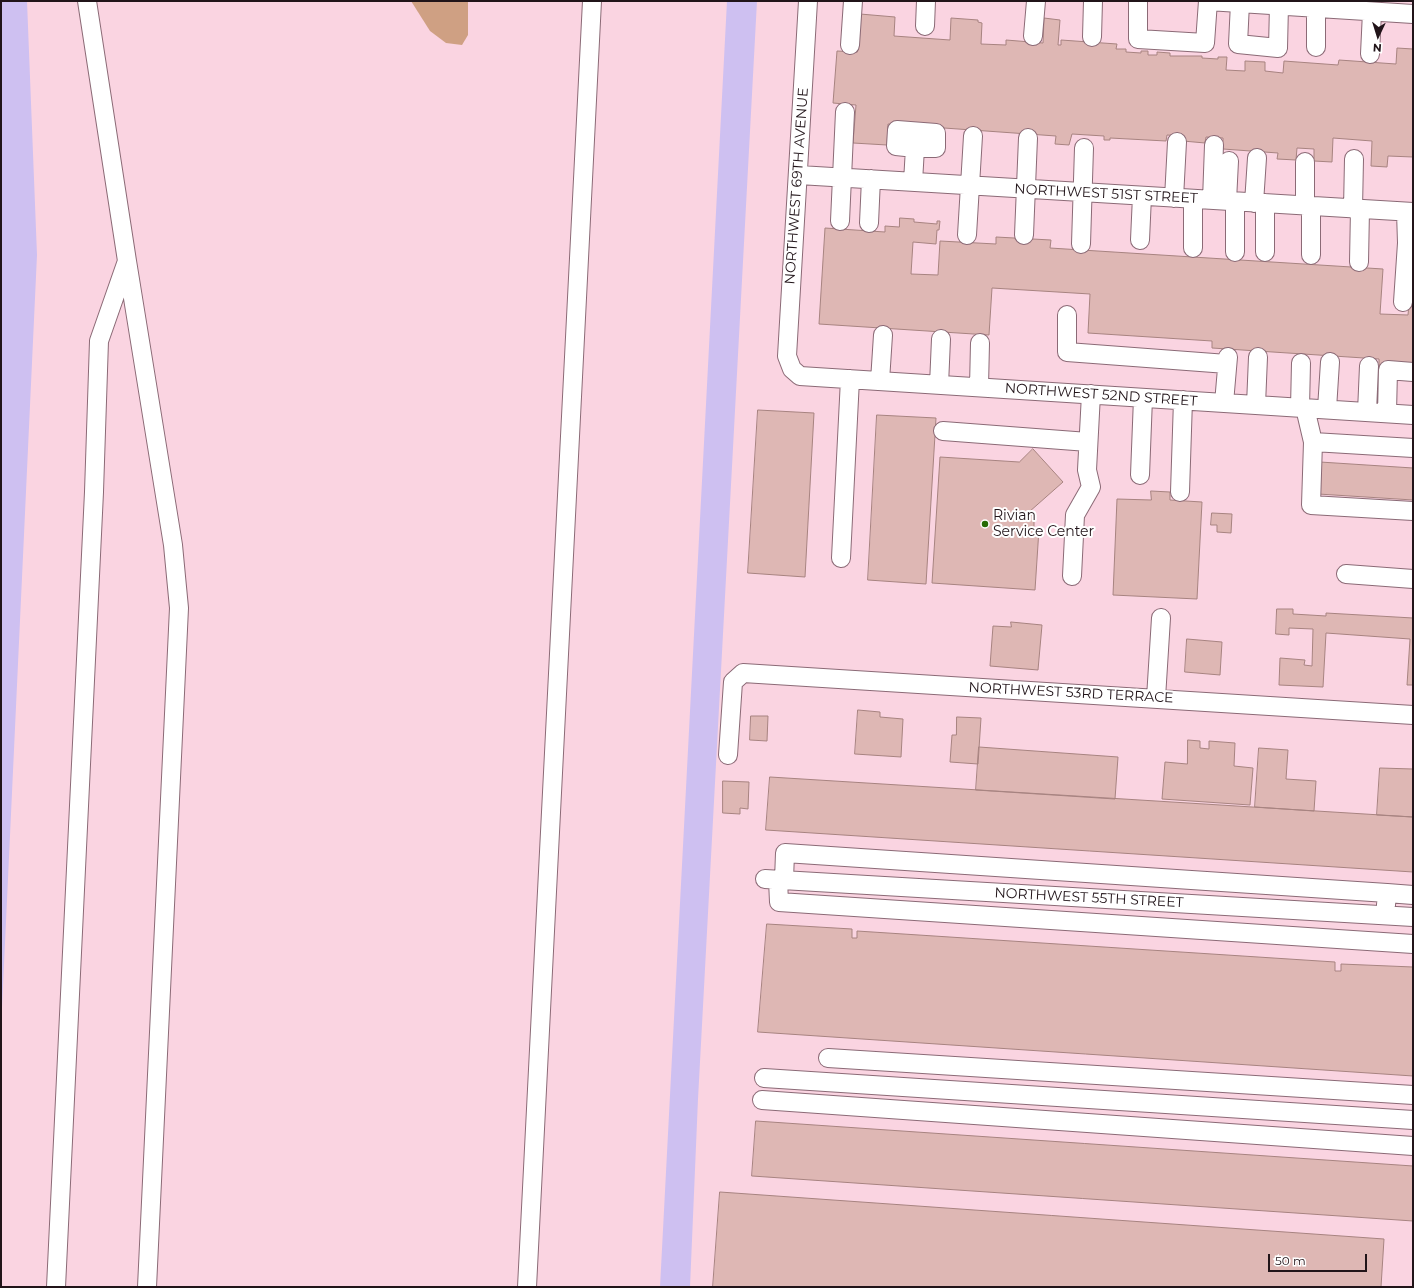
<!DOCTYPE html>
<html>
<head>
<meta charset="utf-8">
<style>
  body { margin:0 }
  #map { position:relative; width:1414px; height:1288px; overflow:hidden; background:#fad4e1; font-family:Montserrat,sans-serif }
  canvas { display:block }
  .frame { position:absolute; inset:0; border:2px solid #211419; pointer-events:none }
  .north { position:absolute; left:1358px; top:16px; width:40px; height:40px; -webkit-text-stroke:3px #fff; paint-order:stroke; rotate:184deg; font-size:11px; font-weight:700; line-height:16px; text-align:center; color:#211419 }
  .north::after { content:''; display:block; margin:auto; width:14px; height:18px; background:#211419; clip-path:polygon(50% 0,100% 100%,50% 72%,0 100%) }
  .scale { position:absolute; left:1268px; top:1254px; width:99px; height:18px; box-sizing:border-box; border:2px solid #211419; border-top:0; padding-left:5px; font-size:12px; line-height:14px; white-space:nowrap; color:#211419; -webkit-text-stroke:3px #fff; paint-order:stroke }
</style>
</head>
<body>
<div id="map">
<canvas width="1414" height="1288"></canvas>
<div class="frame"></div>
<div class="north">N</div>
<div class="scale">50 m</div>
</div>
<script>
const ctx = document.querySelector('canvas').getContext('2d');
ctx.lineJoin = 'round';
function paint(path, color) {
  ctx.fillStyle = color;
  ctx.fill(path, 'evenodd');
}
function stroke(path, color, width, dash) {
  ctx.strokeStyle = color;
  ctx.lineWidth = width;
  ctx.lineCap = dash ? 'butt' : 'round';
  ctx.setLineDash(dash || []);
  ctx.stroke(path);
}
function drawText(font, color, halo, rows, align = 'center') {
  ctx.font = font + ' Montserrat,sans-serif';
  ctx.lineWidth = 4;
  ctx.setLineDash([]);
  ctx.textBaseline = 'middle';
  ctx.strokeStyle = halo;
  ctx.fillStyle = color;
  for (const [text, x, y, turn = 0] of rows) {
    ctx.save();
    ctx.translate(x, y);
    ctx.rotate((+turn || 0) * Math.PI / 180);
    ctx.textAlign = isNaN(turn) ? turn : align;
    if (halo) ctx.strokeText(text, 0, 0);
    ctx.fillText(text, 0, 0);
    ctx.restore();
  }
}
paint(new Path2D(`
  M411,1H468V35L462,45L446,43L430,31Z`), '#cfa083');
paint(new Path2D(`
  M1,1H27L37,255L1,1029Z
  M727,1H757L698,1099L690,1287H660Z`), '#cec0f1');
const building = new Path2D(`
  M860,14L895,17L894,36L950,40L951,18L978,20V22L982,23L981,44L1006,45V40L1043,43L1044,18L1060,20L1058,45H1061V40L1117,44L1116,49H1126V52L1141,53V51H1148V55H1157V52L1170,53V56H1202V58L1218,59V57H1227L1226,70L1245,71V61L1265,62V71L1283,73L1284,61L1338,65L1339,60L1396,64L1397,48L1413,49V157L1388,156L1387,167L1371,166L1372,141L1333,138L1332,162L1314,161V149L1297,148L1296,160L1277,159L1278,153L1223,149V138L1206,137L1205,143L1183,141V136L1167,135L1166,141L1110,138V140H1104V136L1072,134L1069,145L1055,144L1056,136L888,124L887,145L853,143L856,105L833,103L837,51L857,52Z
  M900,218L914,219V222L937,224V221H940L939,230H937L936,244L913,242L911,274L938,275L940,241L996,244V237L1051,240L1050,248L1383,269L1380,314L1408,315L1413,255V367L1379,365V359L1212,348V341L1088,333L1090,294L992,288L989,335L819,324L825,228L885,232V226L899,227Z
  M758,410L814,413L805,577L748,573Z
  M877,415L936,418L926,584L868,580Z
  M1033,449L1063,482L1029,512L1034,518V529H1039L1035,590L932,583L940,457L1019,462Z
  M1320,462L1413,468V500L1318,494Z
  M1151,491L1170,492V500L1202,502L1197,599L1113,595L1117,499L1151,500Z
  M1212,513L1232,514L1231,533L1217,532V525H1211Z
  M1277,609H1293V614L1326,616V613L1413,618V685H1407L1410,639L1326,633L1323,687L1279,685L1280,658L1305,660L1304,665L1312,666L1313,629L1289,628V635L1276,634Z
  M1011,622L1042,625L1038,670L990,666L993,626L1011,627Z
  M1187,639L1222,642L1220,675L1185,672Z
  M858,710L880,712V717L903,719L901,757L855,754Z
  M751,716H768L767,741L750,740Z
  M957,717L981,718L978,764L950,762L952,735H956Z
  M1188,740L1200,741V748L1209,749V741L1235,743L1234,766L1253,768L1250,805L1162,799L1165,762L1187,764Z
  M979,747L1118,757L1115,799L976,790Z
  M1259,748L1288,750L1286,779L1316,781L1314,811L1255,807Z
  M1380,768L1413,769V817L1377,815Z
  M770,777L1413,817V872L766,830Z
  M723,781L749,782L748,809L740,808V814L723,813Z
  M767,924L852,929V938H857V931L1335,962V971H1341V964L1413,967V1076L758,1032Z
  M756,1121L1413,1166V1221L752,1176Z
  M720,1192L1384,1239L1381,1287H713Z`);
paint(building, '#deb7b4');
stroke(building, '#a78380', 1);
const minor = new Path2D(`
  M87,1L127,261
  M808,1L787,356L792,369L800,376L1413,415
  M1138,1V39L1205,43L1208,1
  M1208,1L1413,14
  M1240,3L1238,44L1278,48L1279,5
  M1316,8V47
  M925,26L926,1
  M1033,36L1036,1
  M1092,37L1093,1
  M850,45L853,1
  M1370,54L1372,12
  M799,175L1413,212
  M913,182L915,148H936V133L897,130L896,146L915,148
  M1174,198L1177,142
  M1212,200L1214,145
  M1227,201L1229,161
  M1235,201V252
  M1254,203L1257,158
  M1265,203V252
  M1305,206V162
  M1353,209L1354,159
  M1406,212L1407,243L1413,244
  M840,221L845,112
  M869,223L871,179
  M967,235L973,136
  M1024,235L1028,138
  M1140,240L1142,196
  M1081,244L1084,148
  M1193,248V199
  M1311,255V206
  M1359,262L1360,209
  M1403,302L1407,243
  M1067,315V352L1227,364
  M880,381L883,335
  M939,385L941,339
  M979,387L980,343
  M1224,403L1228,357
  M1256,405L1258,357
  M1300,408L1301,363
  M1305,408L1313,442L1311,505L1413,511
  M1327,409L1330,362
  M1367,412L1369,366
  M1387,413L1388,370L1413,372
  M943,431L1088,442
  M1313,442L1413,448
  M1140,475L1143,398
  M1180,492L1183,400
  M841,558L850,379
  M1346,574L1413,579
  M1072,576L1075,515L1091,487L1087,470L1091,394
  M1156,698L1161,618
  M728,755L733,682L743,673L1413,715
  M765,879L1413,917
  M778,880L779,902L1413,944
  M784,880L785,853L1387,893
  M1386,905L1387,893L1413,895
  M828,1058L1413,1095
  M764,1078L1413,1120
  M762,1100L1413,1146
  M56,1287L94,492L99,341L127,261L173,545L179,608L147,1287
  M527,1287L592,1`);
stroke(minor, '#8b6a76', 20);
stroke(minor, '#fff', 18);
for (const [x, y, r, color] of [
  [985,524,4,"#266b05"]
]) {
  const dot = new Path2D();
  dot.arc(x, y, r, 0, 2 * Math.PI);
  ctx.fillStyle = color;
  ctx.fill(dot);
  stroke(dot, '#fff', 1.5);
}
drawText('14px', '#211419', '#fff', [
  ["NORTHWEST 69TH AVENUE",797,186,-86],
  ["NORTHWEST 51ST STREET",1106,194,3],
  ["NORTHWEST 52ND STREET",1101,395,4],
  ["NORTHWEST 53RD TERRACE",1071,693,3],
  ["NORTHWEST 55TH STREET",1089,898,3]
]);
drawText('14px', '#211419', '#fff', [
  ["Rivian",993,516],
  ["Service Center",993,532]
], 'left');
</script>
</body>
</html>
